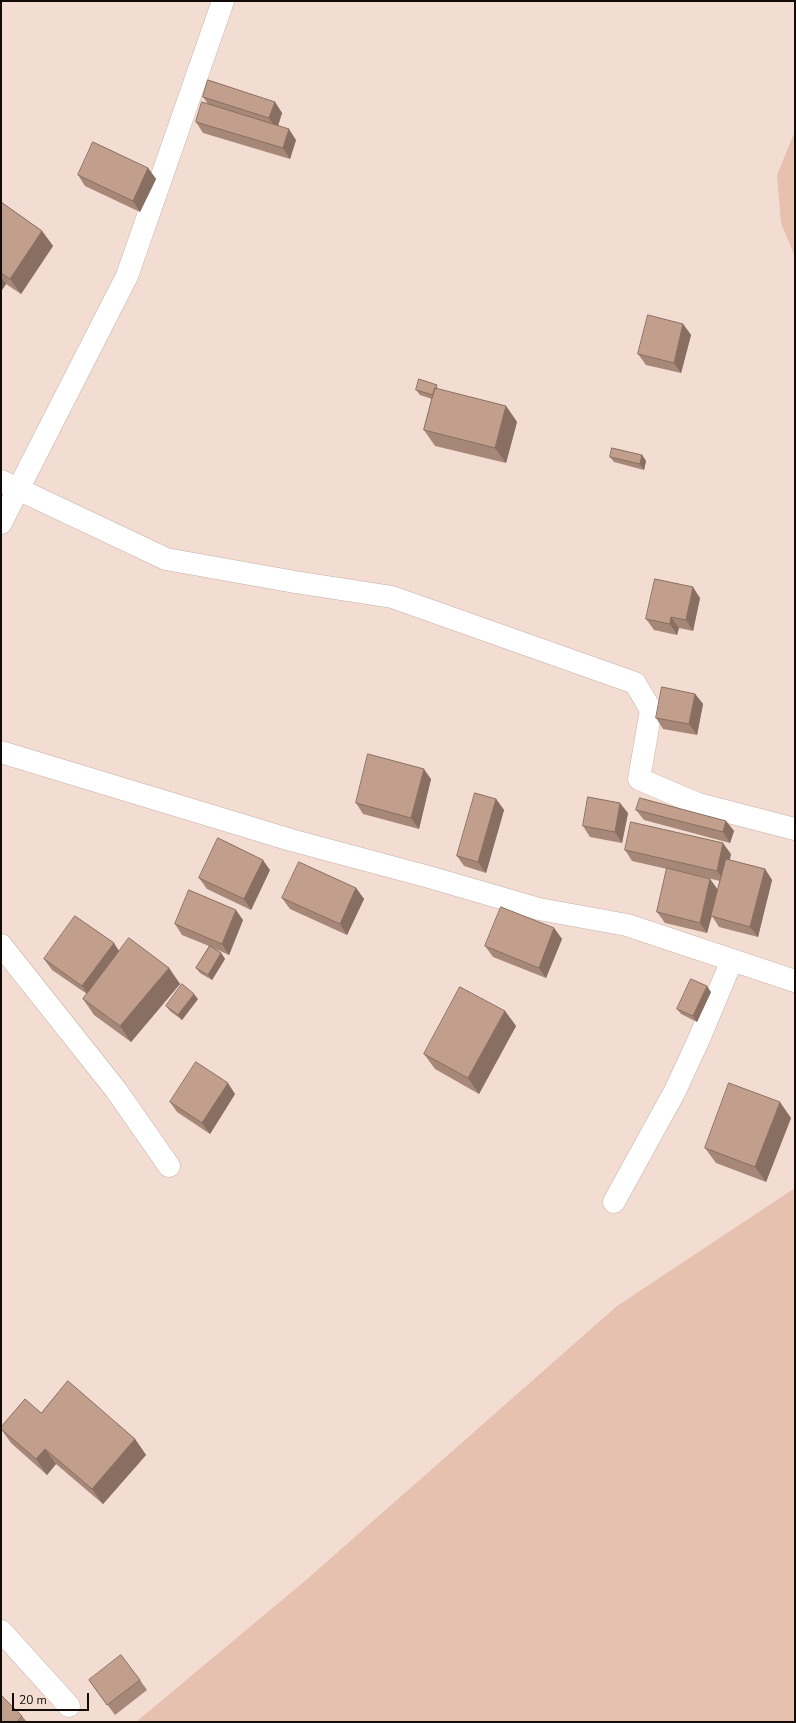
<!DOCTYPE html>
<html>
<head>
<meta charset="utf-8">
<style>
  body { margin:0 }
  #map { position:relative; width:796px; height:1723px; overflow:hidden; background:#f3ddd3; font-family:"Nunito Sans",sans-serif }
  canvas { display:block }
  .frame { position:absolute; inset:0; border:2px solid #120b08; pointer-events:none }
  .scale { position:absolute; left:12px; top:1693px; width:77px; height:18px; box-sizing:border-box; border:2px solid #120b08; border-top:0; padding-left:5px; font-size:12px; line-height:14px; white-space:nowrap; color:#120b08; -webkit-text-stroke:3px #f3ddd3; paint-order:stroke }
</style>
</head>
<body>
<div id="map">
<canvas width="796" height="1723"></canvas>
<div class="frame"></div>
<div class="scale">20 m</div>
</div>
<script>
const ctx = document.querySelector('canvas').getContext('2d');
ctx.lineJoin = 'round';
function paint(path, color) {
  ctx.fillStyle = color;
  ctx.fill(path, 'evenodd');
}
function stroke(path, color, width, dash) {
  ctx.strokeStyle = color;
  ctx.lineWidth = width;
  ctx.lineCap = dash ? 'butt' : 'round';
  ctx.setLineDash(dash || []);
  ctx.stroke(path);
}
paint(new Path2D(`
  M795,131V257L781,223L777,175Z
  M795,1188V1722H136L306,1580L617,1306Z`), '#e6c1b0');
const minor = new Path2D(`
  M1,481L166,559L295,582L392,597L635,683L651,710L639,779L698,804L795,829
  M1,523L127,276L223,1
  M1,752L291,840L429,877L539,909L627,925L795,981
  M1,945L116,1090L169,1166
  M614,1202L675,1091L699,1039L732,960
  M1,1631L69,1706`);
stroke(minor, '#c5b0a7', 23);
stroke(minor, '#fff', 22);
paint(new Path2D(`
  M203,97L275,102L282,113L278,126L296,140L290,159L203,133L196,122L208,104Z
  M148,168L156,179L140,212L85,186L78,175Z
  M1,202L42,231L53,246L21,294L6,284L2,290L1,289Z
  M683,324L691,335L681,373L646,365L638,354Z
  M416,390H440L506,406L517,422L506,463L435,446L424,430L432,399L420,395Z
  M642,455L646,461L644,470L614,462L610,457Z
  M700,598L693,631L679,628L677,635L654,630L646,619Z
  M695,694L703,704L697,735L663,729L656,718Z
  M431,779L419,829L363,814L356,803Z
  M496,799L504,810L486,873L464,866L457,856Z
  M636,810L726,821L734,831L730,843L644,820Z
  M628,813L622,843L590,837L583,826Z
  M625,850L731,854L729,860L765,869L772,880L758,937L719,927L712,916L707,933L665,923L657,912L667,869L632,861ZM683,872L720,881L718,890L710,879Z
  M270,870L251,910L207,889L199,878Z
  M356,888L364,899L347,935L290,909L282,898Z
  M243,920L229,955L211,947L221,953L225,959L212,980L200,973L196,968L209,946L182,935L175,924Z
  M554,928L562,939L546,978L493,957L485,946Z
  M119,951L169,968L180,984L131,1042L94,1015L83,999L87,994L52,970L44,959Z
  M711,992L697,1022L681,1014L677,1009Z
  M198,999L182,1020L170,1011L166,1006Z
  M505,1011L516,1026L479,1094L435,1069L424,1054Z
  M235,1094L210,1134L177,1112L170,1102Z
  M791,1118L766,1182L716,1163L705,1148Z
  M41,1413L135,1439L146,1455L103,1504L56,1464L47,1475L11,1443L1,1429V1427Z
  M89,1680H140L147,1690L115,1715Z
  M22,1716L27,1722H1Z`), '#a78878');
paint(new Path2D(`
  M275,102L282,113L277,129L269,118Z
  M289,129L296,140L290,159L283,148Z
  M148,168L156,179L140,212L133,201Z
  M42,231L53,246L21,294L10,279Z
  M1,277L6,284L2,290L1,288Z
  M683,324L691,335L681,373L674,363Z
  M506,406L517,422L506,463L495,448Z
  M642,455L646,461L644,470L640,464Z
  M693,587L700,598L693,631L686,620Z
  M671,617L679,628L677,635L670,624Z
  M695,694L703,704L697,735L689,724Z
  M424,769L431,779L419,829L411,818Z
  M496,799L504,810L486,873L478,862Z
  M620,803L628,813L622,843L615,832Z
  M726,821L734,831L730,843L723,832Z
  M723,843L731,854L725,882L717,871Z
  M263,860L270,870L251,910L244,899Z
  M765,869L772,880L758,937L750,927Z
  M710,879L718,890L707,933L700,923Z
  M356,888L364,899L347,935L340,924Z
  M236,910L243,920L229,955L222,944Z
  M554,928L562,939L546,978L539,968Z
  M114,943L121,954L90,997L82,986Z
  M221,953L225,959L212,980L208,975Z
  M169,968L180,984L131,1042L120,1026Z
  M707,986L711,992L697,1022L693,1016Z
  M194,994L198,999L182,1020L178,1015Z
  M505,1011L516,1026L479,1094L468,1078Z
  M228,1083L235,1094L210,1134L202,1123Z
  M780,1102L791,1118L766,1182L755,1167Z
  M135,1439L146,1455L103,1504L92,1489Z
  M45,1449L56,1464L47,1475L36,1459Z`), '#886f62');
const building = new Path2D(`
  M208,80L275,102L269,118L203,97Z
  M202,102L289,129L283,148L196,122Z
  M93,142L148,168L133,201L78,175Z
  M1,202L42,231L10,279L1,273Z
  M648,315L683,324L674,363L638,354Z
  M419,379L437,385L436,389L435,388L433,395L416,390Z
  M435,388L506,406L495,448L424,430Z
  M612,448L642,455L640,464L610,457Z
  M655,579L693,587L686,620L671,617L670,624L646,619Z
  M662,687L695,694L689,724L656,718Z
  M368,754L424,769L411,818L356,803Z
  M475,793L496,799L478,862L457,856Z
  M588,797L620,803L615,832L583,826Z
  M640,798L726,821L723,832L636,810Z
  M631,822L723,843L717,871L625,850Z
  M218,838L263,860L244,899L199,878Z
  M726,859L765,869L750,927L711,916Z
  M299,862L356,888L340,924L282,898Z
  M667,868L710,879L700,923L657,912Z
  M189,890L236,910L222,944L175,924Z
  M501,907L554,928L539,968L485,946Z
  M75,916L114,943L82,986L44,959Z
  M129,938L169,968L120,1026L83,999Z
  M210,946L221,953L208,975L196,968Z
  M691,979L707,986L693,1016L677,1009Z
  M182,984L194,994L178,1015L166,1006Z
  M460,987L505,1011L468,1078L424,1054Z
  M196,1062L228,1083L202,1123L170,1102Z
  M729,1083L780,1102L755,1167L705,1148Z
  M68,1381L135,1439L92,1489L45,1449L36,1459L1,1429V1427L25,1399L41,1413Z
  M121,1655L140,1680L107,1705L89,1680Z
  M1,1695L22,1716L17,1722H1Z`);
paint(building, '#c29e8c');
stroke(building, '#886f62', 1);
</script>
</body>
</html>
